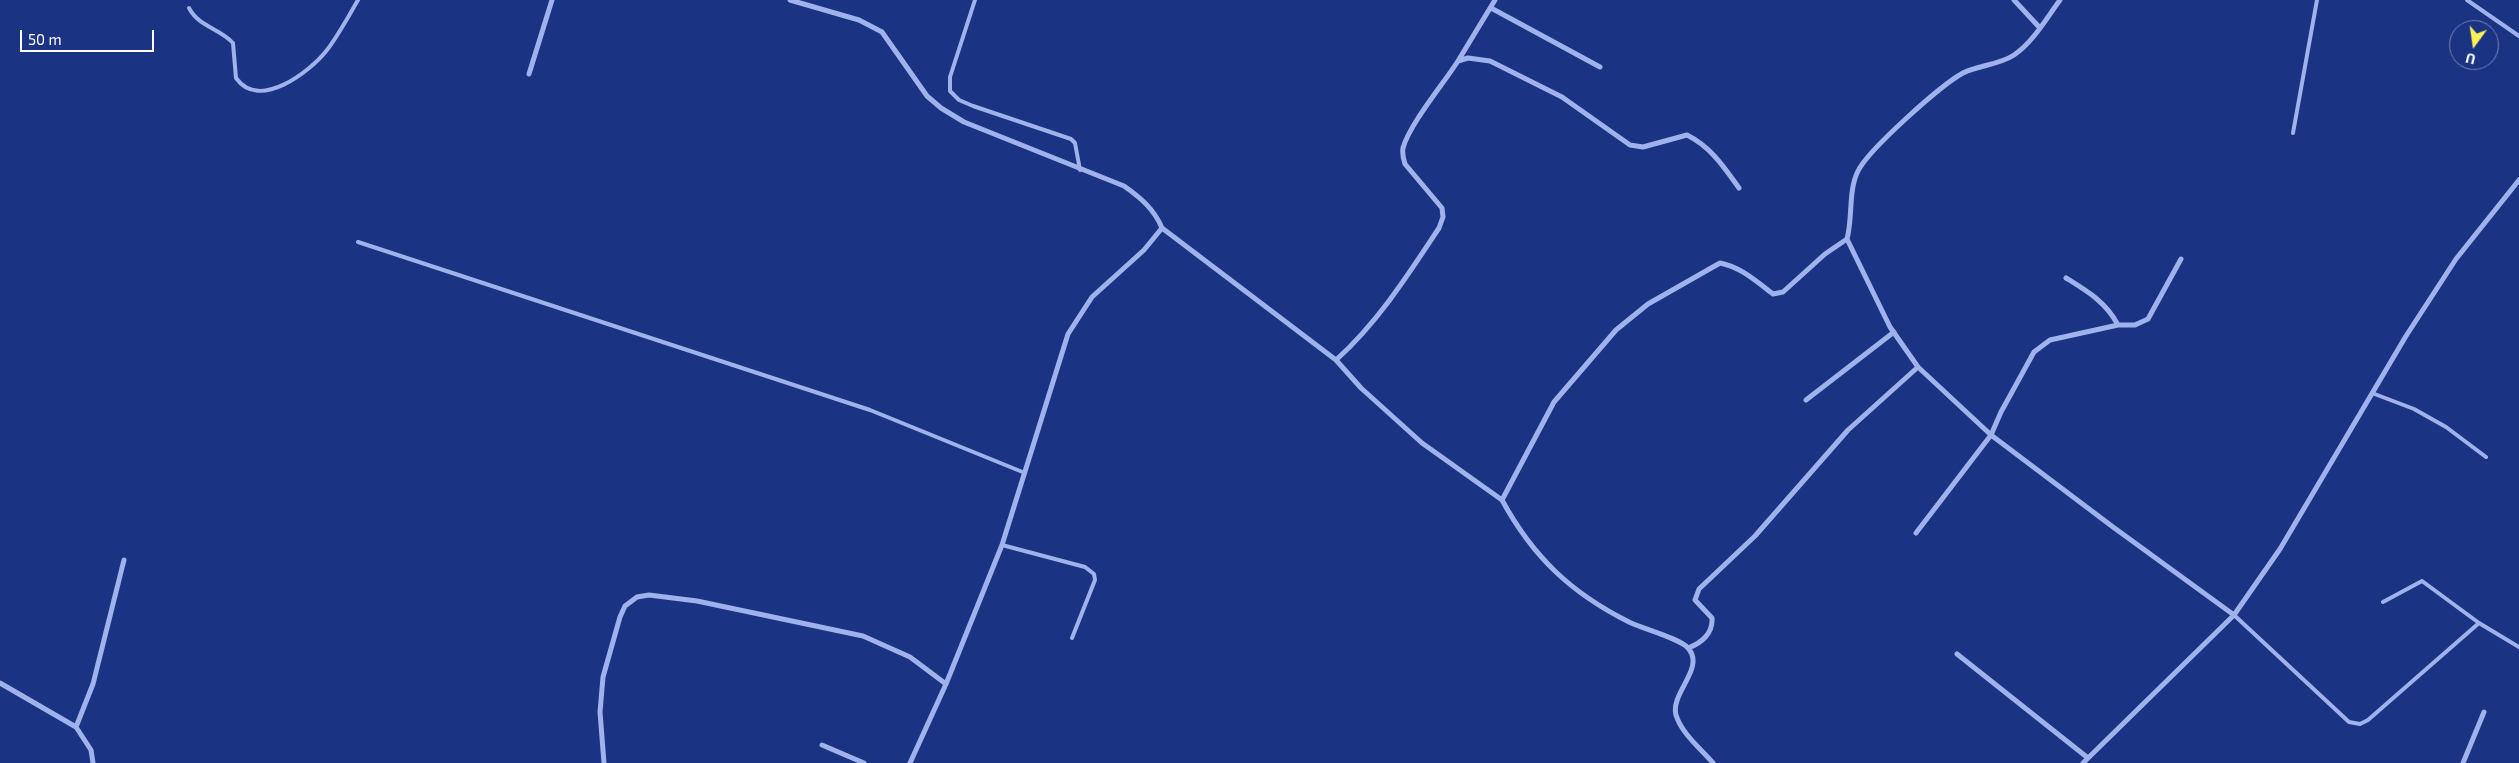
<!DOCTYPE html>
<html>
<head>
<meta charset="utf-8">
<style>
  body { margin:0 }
  #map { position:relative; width:2519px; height:763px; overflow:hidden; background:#1a3383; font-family:"Exo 2",sans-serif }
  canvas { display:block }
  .north { position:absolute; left:2449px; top:20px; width:50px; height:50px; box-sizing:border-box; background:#1a3383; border:1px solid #7685b5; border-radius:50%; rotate:194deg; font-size:14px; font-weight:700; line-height:20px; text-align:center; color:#fff }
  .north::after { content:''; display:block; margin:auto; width:18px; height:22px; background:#fdee5b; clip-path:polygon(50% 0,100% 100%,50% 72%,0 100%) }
  .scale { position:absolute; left:20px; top:30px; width:134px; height:22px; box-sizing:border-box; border:2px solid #fff; border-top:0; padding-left:6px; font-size:15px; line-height:18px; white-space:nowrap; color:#fff; -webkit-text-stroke:4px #1a3383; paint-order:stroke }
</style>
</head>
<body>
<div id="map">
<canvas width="2519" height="763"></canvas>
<div class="north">U</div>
<div class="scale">50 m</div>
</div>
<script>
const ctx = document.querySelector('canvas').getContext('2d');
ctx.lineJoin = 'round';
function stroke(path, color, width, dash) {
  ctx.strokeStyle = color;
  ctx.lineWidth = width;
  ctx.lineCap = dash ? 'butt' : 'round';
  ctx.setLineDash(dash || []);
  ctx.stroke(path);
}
stroke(new Path2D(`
  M975,0L950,77V91L959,100L973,106L1071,139L1075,143L1080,170
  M2467,0L2519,36
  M189,8C199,27 219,28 233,43L236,78C259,111 310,72 327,50C339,34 348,17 358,0
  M2293,133L2317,0
  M358,242L870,410L1025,473
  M2372,393L2414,409L2446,427L2486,457
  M1002,545L1085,567L1094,574L1095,580L1072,638
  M2383,602L2422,581L2479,623L2519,647
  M2234,615L2349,722L2360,724L2368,720L2479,623`), '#9fb2eb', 4);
stroke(new Path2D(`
  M790,0L859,20L882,32L927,96L941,108L964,122L1124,186C1141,198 1154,209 1162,228L1144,250L1092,297L1068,334L1002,545L946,684L910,763
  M2014,0L2040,28
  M1491,8L1600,67
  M1458,61L1495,0
  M529,74L552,0
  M1162,228L1336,360L1361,388L1422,443L1502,500
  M1847,239L1890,327L1918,367L1991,435L2113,527L2234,615
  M2066,278C2087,291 2106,302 2118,325
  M1336,360C1378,322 1408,275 1439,228L1443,217L1442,208L1405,164C1403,158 1402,154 1403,148C1409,125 1444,83 1458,61L1468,58L1490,61L1562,97L1630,145L1643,147L1687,135C1711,147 1724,167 1739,188
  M1806,400L1894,332
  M1916,533L1991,435L2001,412L2034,352L2050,340L2118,325H2135L2148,319L2181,259
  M1688,648C1702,643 1713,633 1712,618L1695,600L1699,589L1755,536L1848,430L1918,367
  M1957,654L2088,758
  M0,683L76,727L91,750L93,763
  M76,727L93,684L124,560
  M822,745L864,763
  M604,763L600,712L603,677L620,617L625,606L637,597L649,595L697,601L863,636L910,657L946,684
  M1713,763C1700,748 1682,734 1676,715C1670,693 1706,668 1688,648C1679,638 1643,629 1629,622C1571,593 1533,557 1502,500L1554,402L1616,330L1648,304L1720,263C1741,267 1757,282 1773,294L1783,292L1825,254L1847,239C1853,217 1848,191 1858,171C1869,149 1941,85 1963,73C1979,65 1999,65 2014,55C2033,42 2046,19 2060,0
  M2083,763L2234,615L2280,549L2406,336L2456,259L2519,180
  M2463,763L2484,712`), '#9fb2eb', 5);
</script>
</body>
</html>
